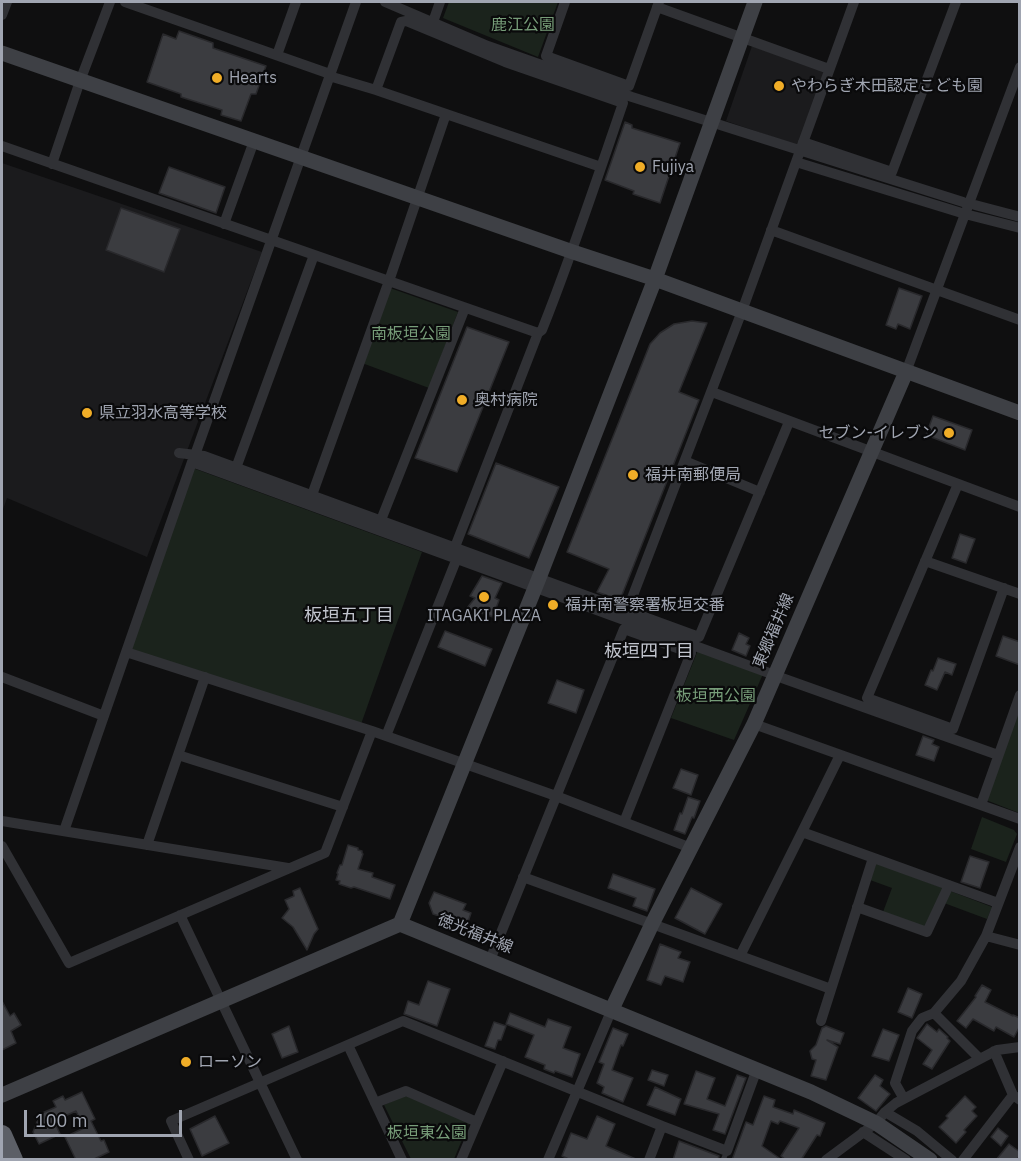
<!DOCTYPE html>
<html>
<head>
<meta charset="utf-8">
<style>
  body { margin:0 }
  #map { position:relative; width:1021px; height:1161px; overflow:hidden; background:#0f0f10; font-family:"IBM Plex Sans",sans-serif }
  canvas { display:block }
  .frame { position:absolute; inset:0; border:3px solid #a0a5b1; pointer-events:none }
  .scale { position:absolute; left:24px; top:1110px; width:158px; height:27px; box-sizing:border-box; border:3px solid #a0a5b1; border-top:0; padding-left:8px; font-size:18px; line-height:21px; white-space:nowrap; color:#a0a5b1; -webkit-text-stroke:4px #0a0a0b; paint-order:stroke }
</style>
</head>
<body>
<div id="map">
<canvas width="1021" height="1161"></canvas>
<div class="frame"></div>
<div class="scale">100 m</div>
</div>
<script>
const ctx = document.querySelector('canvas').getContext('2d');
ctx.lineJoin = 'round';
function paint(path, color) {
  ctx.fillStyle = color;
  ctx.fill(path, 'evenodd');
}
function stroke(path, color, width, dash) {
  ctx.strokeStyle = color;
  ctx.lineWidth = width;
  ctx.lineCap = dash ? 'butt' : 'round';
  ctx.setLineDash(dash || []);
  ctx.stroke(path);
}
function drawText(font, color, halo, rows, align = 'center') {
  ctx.font = font + ' "IBM Plex Sans","Noto Sans JP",sans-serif';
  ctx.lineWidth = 4.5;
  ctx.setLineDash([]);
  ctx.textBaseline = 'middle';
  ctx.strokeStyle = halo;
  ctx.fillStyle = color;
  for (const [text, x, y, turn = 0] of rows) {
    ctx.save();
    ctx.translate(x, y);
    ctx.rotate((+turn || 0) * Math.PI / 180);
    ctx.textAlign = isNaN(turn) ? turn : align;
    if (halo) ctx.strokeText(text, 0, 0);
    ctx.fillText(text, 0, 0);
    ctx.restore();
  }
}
paint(new Path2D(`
  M752,46L825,72L799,146L726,121Z
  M2,163L262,252L147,557L7,498L2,512Z`), '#1b1b1d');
paint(new Path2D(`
  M449,2H558L538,57L443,18Z
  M390,288L458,312L429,388L362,363Z
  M190,467L422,552L360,727L126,652Z
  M698,650L763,674L734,740L671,718Z
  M1019,706V813L986,800Z
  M982,817L1014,830L1017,834L1006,862L971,849Z
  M876,863L943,888L924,929L883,912L892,888L870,880Z
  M950,891L992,907L987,919L944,903Z
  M405,1095L469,1123L454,1159H411L384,1105Z`), '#1b231c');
const building = new Path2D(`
  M179,31L213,43V48L266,66L256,94H251L241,121L221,115L222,110L181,97V94L147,82L163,34L176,39Z
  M625,122L632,125V128L680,143L660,203L633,194L634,191L605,180Z
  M169,167L225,187L216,213L159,193Z
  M121,208L180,229L164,272L106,250Z
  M899,288L922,296L910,329L898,324L896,329L886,325Z
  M692,321L707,323L679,392L699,400L620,600L597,592L609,569L567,552L650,344L660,333L674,324Z
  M467,327L509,342L457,472L415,458Z
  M933,416L972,430L965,450L926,435Z
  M496,463L559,487L529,558L468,534Z
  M960,534L975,539L966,563L952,558Z
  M482,576L502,583L495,598L499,600L493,617L467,608L475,598L470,596Z
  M445,631L492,649L485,666L438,647Z
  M739,633L749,638L746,644L750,646L746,656L732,650Z
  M1003,636L1020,642V665L996,656Z
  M938,658L956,664L952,675L945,672L937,690L925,685L931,670L933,671Z
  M557,680L584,690L576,713L548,703Z
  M923,736L934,740L932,744L939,747L934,761L916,755Z
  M681,769L698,775L691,795L673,788Z
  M688,797L700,801L694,818L692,817L685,834L674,830L680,813L682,814Z
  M348,845L358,848V850L362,851V853L363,854L358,869L373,873L372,877L395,885L390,899L354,887L351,888L339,884L340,881L336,880L338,874L337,873L340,865H342Z
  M970,856L989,862L980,888L961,882Z
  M613,874L655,889L647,911L633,906L636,898L608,888Z
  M300,888L318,929L314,934L307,950L293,927L282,918L289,909L285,900L294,896L293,891Z
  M691,888L722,904L705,934L675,918Z
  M434,892L466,904L463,910L471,913L467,925L433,914L429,903Z
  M660,944L681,952L678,958L690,962L683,982L665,976L661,985L647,980Z
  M428,981L450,989L437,1026L404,1014L408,1001L419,1005Z
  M982,985L991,990L985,1002L1013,1016V1015L1020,1018V1026L1014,1037L996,1027L994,1031L973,1019L966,1028L957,1021L976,997L975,996Z
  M908,988L922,994L912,1018L898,1012Z
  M2,1001L10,1016L14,1013L21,1025L11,1031L16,1043L2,1050Z
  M510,1013L545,1027L548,1019L571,1027L563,1048L580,1054L572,1077L555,1071L554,1073L544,1069L545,1065L525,1057L534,1035L506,1024Z
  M494,1022L506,1026L501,1040H498L495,1049L485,1046Z
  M927,1024L937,1032L939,1029L948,1037L947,1038L950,1041L932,1069L923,1064L932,1050L917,1038Z
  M289,1026L298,1052L282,1058L272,1034Z
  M826,1026L844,1033L840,1044L827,1040L838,1047L826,1080L811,1076L816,1060L812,1059L810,1051L816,1045L822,1028Z
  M613,1028L628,1034L623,1046L621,1045L612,1070L633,1078L623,1102L602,1093L604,1087L597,1083L604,1064L599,1062Z
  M883,1029L899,1035L889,1061L872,1056Z
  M652,1070L668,1075L664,1086L648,1080Z
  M696,1071L715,1078L707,1099L725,1106L737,1075L746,1078L725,1134L713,1130L719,1114L684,1104Z
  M875,1075L883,1080L880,1086L890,1094L876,1111L858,1098Z
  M655,1087L681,1099L675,1115L647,1105Z
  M82,1092L95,1119L91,1121L101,1141L104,1140L109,1152L92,1160H76L65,1137L84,1128L76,1111L54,1121L60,1134L39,1144L33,1132L40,1114L56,1107L53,1101L63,1096L65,1100Z
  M764,1096L775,1100L773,1107L793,1114L794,1110L825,1123L820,1136L817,1135L801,1160H786L781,1156L799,1128L780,1121L778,1124L771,1121L762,1146L782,1160H732L746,1122L753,1125Z
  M965,1096L976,1107L972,1111L977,1116L964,1130L966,1132L956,1143L939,1127L948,1118L946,1116Z
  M215,1116L229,1143L202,1156L190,1129Z
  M597,1116L615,1124L606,1146L638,1160H571L562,1156L571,1133L587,1139Z
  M998,1128L1008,1136L1001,1146L991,1137Z
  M679,1141L719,1156L718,1160H673Z
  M1009,1144L1020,1152V1156L1016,1160H996Z`);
paint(building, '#3b3c40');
stroke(building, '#29292c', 1.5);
stroke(new Path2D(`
  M723,1160L727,1151`), '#303135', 5);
stroke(new Path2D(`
  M125,2L330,74
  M385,2L488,46L632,97L963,202
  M565,2L546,56L629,86L659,2
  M657,7L829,69
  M2,15L7,2
  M433,22L440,2
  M277,55L296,2
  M329,76L376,90
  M803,142L892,172L956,2
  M2,146L538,333L455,547
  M796,162L965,214L1020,228
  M52,164L80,81L110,2
  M975,205L1020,217
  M224,224L254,141
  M771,230L1020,320
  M538,333L542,330C572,255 597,179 623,103L505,62L406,21L401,22L376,90L601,167
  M906,372L1020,67
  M712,392L1020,507
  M179,453L204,456L699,637L789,422
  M685,461L760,492
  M192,462L769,673
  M236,468L314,255
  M958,484L867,698L953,729L1004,588
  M312,495L389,281L446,114
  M381,520L465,308
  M925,561L1020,594
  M627,611L742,311L854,2
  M126,652L372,731L556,796L691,848
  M2,677L104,716
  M782,678L998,755
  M754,724L1020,819
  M386,736L457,558
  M178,755L343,807
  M982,802L1020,695
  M2,821L288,868
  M64,831L192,462L195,455L356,2
  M802,832L998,903
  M147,845L205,677
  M2,846L69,963L325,853L372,731
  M523,877L831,989
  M857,907L927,932L949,885
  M180,915L297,1160
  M986,936L1020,945
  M740,956L802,832L840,755
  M490,960L624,629L691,653L624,822
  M821,1021L873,858
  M348,1045L402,1160
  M994,1051L1013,1095L1020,1100
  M979,1058L934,1013L961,981L986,936L1020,847
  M904,1099L895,1083L912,1031L922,1018L934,1013
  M375,1103L406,1091L477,1122
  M885,1112L917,1131L952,1160
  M662,1126L727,1151L757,1069
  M863,1132L906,1160
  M189,1160L171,1121L403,1021L662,1126L649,1160
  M461,1160L503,1061
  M548,1160L612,1009
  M826,1160L876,1123L885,1112L896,1103L997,1050L1020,1047
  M963,1160L1013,1095`), '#303135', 10);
stroke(new Path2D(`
  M2,53L573,252L655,279L742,311L1020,413
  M400,924L539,578L655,279L755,2
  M612,1009L652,924L754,724L906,372
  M2,1095L400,924L811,1092L876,1123L930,1160`), '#3e4045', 15);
stroke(new Path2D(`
  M2,1135L13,1160`), '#5c5f66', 20);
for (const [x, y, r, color] of [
  [217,78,6,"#f0ad27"],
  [779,86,6,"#f0ad27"],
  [640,167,6,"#f0ad27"],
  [462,400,6,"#f0ad27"],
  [87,413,6,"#f0ad27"],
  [949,433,6,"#f0ad27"],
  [633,475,6,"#f0ad27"],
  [484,597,6,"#f0ad27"],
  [553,605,6,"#f0ad27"],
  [186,1062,6,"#f0ad27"]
]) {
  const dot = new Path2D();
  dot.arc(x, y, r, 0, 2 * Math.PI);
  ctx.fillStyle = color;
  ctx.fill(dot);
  stroke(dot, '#0a0a0b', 2);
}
drawText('16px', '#779d79', '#0a0a0b', [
  ["鹿江公園",523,25],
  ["南板垣公園",411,334],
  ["板垣西公園",716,696],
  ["板垣東公園",427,1133]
]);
drawText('16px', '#a0a5b1', '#0a0a0b', [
  ["Hearts",229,78],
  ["やわらぎ木田認定こども園",791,86],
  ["Fujiya",652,167],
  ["奥村病院",474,400],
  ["県立羽水高等学校",99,413],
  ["セブン-イレブン",937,433,"right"],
  ["福井南郵便局",645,475],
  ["福井南警察署板垣交番",565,605],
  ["ITAGAKI PLAZA",484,616,"center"],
  ["ローソン",198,1062]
], 'left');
drawText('16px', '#a0a5b1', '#0a0a0b', [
  ["東郷福井線",774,631,-67],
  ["徳光福井線",475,934,22]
]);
drawText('18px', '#c1c4cd', '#0a0a0b', [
  ["板垣五丁目",349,616],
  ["板垣四丁目",649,652]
]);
</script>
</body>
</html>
